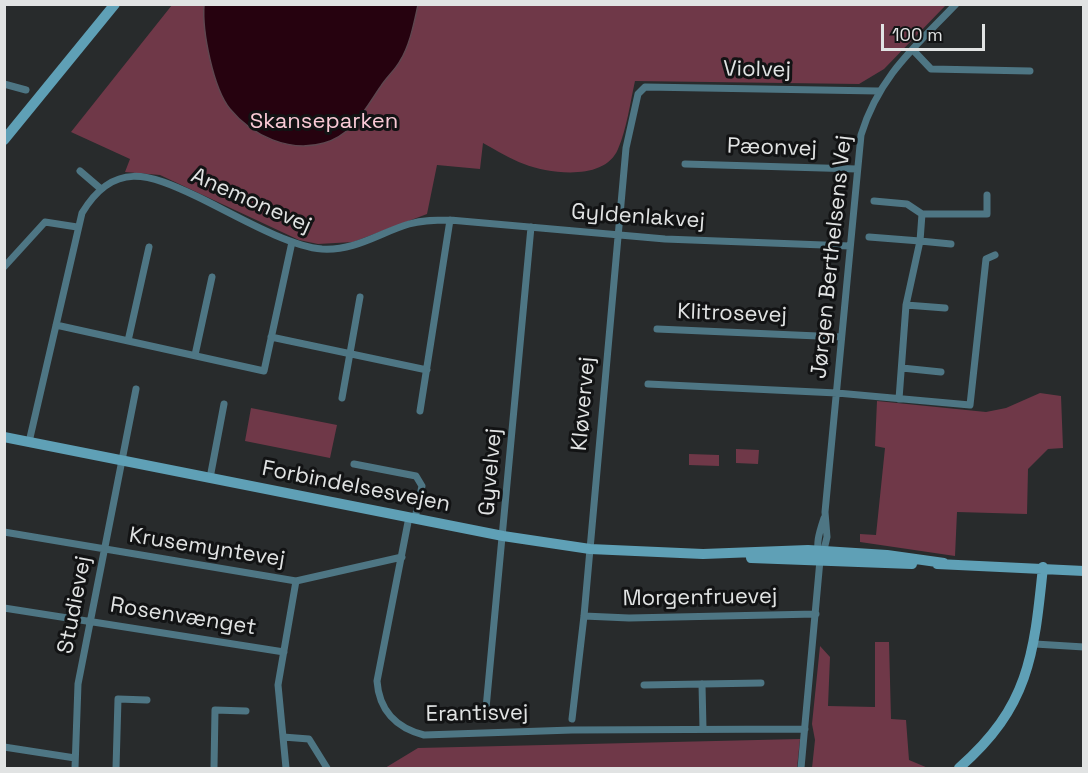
<!DOCTYPE html>
<html>
<head>
<meta charset="utf-8">
<style>
  body { margin:0 }
  #map { position:relative; width:1088px; height:773px; overflow:hidden; background:#282b2c; font-family:"Space Grotesk",sans-serif }
  canvas { display:block }
  .frame { position:absolute; inset:0; border:6px solid #e1e3e3; pointer-events:none }
  .scale { position:absolute; left:881px; top:24px; width:104px; height:27px; box-sizing:border-box; border:3px solid #e1e3e3; border-top:0; padding-left:8px; font-size:18px; line-height:21px; white-space:nowrap; color:#e1e3e3; -webkit-text-stroke:4px #121314; paint-order:stroke }
</style>
</head>
<body>
<div id="map">
<canvas width="1088" height="773"></canvas>
<div class="frame"></div>
<div class="scale">100 m</div>
</div>
<script>
const ctx = document.querySelector('canvas').getContext('2d');
ctx.lineJoin = 'round';
function paint(path, color) {
  ctx.fillStyle = color;
  ctx.fill(path, 'evenodd');
}
function stroke(path, color, width, dash) {
  ctx.strokeStyle = color;
  ctx.lineWidth = width;
  ctx.lineCap = dash ? 'butt' : 'round';
  ctx.setLineDash(dash || []);
  ctx.stroke(path);
}
function drawText(font, color, halo, rows, align = 'center') {
  ctx.font = font + ' "Space Grotesk",sans-serif';
  ctx.lineWidth = 6;
  ctx.setLineDash([]);
  ctx.textBaseline = 'middle';
  ctx.strokeStyle = halo;
  ctx.fillStyle = color;
  for (const [text, x, y, turn = 0] of rows) {
    ctx.save();
    ctx.translate(x, y);
    ctx.rotate((+turn || 0) * Math.PI / 180);
    ctx.textAlign = isNaN(turn) ? turn : align;
    if (halo) ctx.strokeText(text, 0, 0);
    ctx.fillText(text, 0, 0);
    ctx.restore();
  }
}
paint(new Path2D(`
  M172,5H946L884,69L859,84L635,81C630,103 627,128 618,149C605,181 550,174 524,164C510,159 496,150 483,143L480,169L437,165L427,214L353,242L318,244L299,240L160,175L125,172L130,159L71,132Z
  M1040,393L1061,396L1063,448L1048,449L1028,469L1027,514L957,512L955,556L860,542V534L876,535L885,448L875,446L877,401L986,412L1006,408Z
  M251,408L337,425L330,458L245,441Z
  M736,449L759,450L758,464L736,463Z
  M689,454L719,455V466L689,465Z
  M875,642H889L891,719L906,720L909,760L928,768H812L815,740L812,724L820,646L830,657L828,706L875,707Z
  M800,739L797,768H385L418,748Z`), '#6f3848');
const water = new Path2D(`
  M204,5V4L418,5C414,23 410,45 400,61C395,70 386,78 381,86C365,109 353,135 324,143C290,153 252,136 230,109C213,88 202,31 204,5Z`);
paint(water, '#26020f');
stroke(water, '#5e464f', 1.5);
stroke(new Path2D(`
  M913,50L931,69L1030,71
  M4,84L26,90
  M685,164L857,169
  M80,171L101,189
  M874,201L907,204L922,214
  M869,237L920,241L922,214H987V195
  M4,267L45,222L77,227
  M906,305L920,241L951,244
  M56,325L264,371L292,242
  M657,329L841,337
  M271,337L427,370
  M128,341L149,247
  M195,355L212,277
  M902,368L941,372
  M648,384L837,393L970,405L986,259L995,255
  M342,398L360,297
  M899,399L906,305L945,308
  M420,411L450,220
  M29,442L82,213C114,160 149,174 196,196C230,212 286,246 322,249C355,251 379,233 409,224C423,220 436,220 450,220L665,239L850,246
  M354,464L416,476L422,486L415,518
  M210,478L224,404
  M409,517L377,681C379,710 396,728 424,735L572,730L805,729
  M4,532L296,581L402,557
  M823,554L827,537L825,512L861,135C879,76 915,47 956,4
  M4,608L284,652
  M584,616L629,618L816,614
  M1035,644L1084,647
  M702,684L703,729
  M644,685L761,683
  M485,719L531,227
  M572,719L584,616L626,148L638,94L645,87L878,91
  M283,737L309,739L327,768
  M4,747L75,758
  M75,768L78,684L136,389
  M116,768L118,699L147,700
  M214,768L215,710L246,711
  M286,768L278,685L296,581
  M801,768L820,560C815,545 819,533 824,518`), '#4e7684', 7);
stroke(new Path2D(`
  M4,140L115,4
  M4,437L503,536L590,549L703,554L808,550L887,555L944,563
  M751,558L912,564
  M937,564L1084,571
  M959,768C1029,707 1034,655 1043,567`), '#5fa0b6', 10);
drawText('22px', '#e1e3e3', '#121314', [
  ["Violvej",757,70,1],
  ["Pæonvej",772,148,2],
  ["Anemonevej",251,201,24],
  ["Gyldenlakvej",638,217,4],
  ["Jørgen Berthelsens Vej",832,257,-84],
  ["Klitrosevej",732,314,2],
  ["Kløvervej",584,404,-85],
  ["Gyvelvej",491,472,-85],
  ["Forbindelsesvejen",356,487,11],
  ["Krusemyntevej",207,548,9],
  ["Morgenfruevej",700,598,-1],
  ["Studievej",75,605,-79],
  ["Rosenvænget",183,617,9],
  ["Erantisvej",477,714,-1]
]);
drawText('22px', '#facad6', '#121314', [
  ["Skanseparken",324,122]
]);
</script>
</body>
</html>
